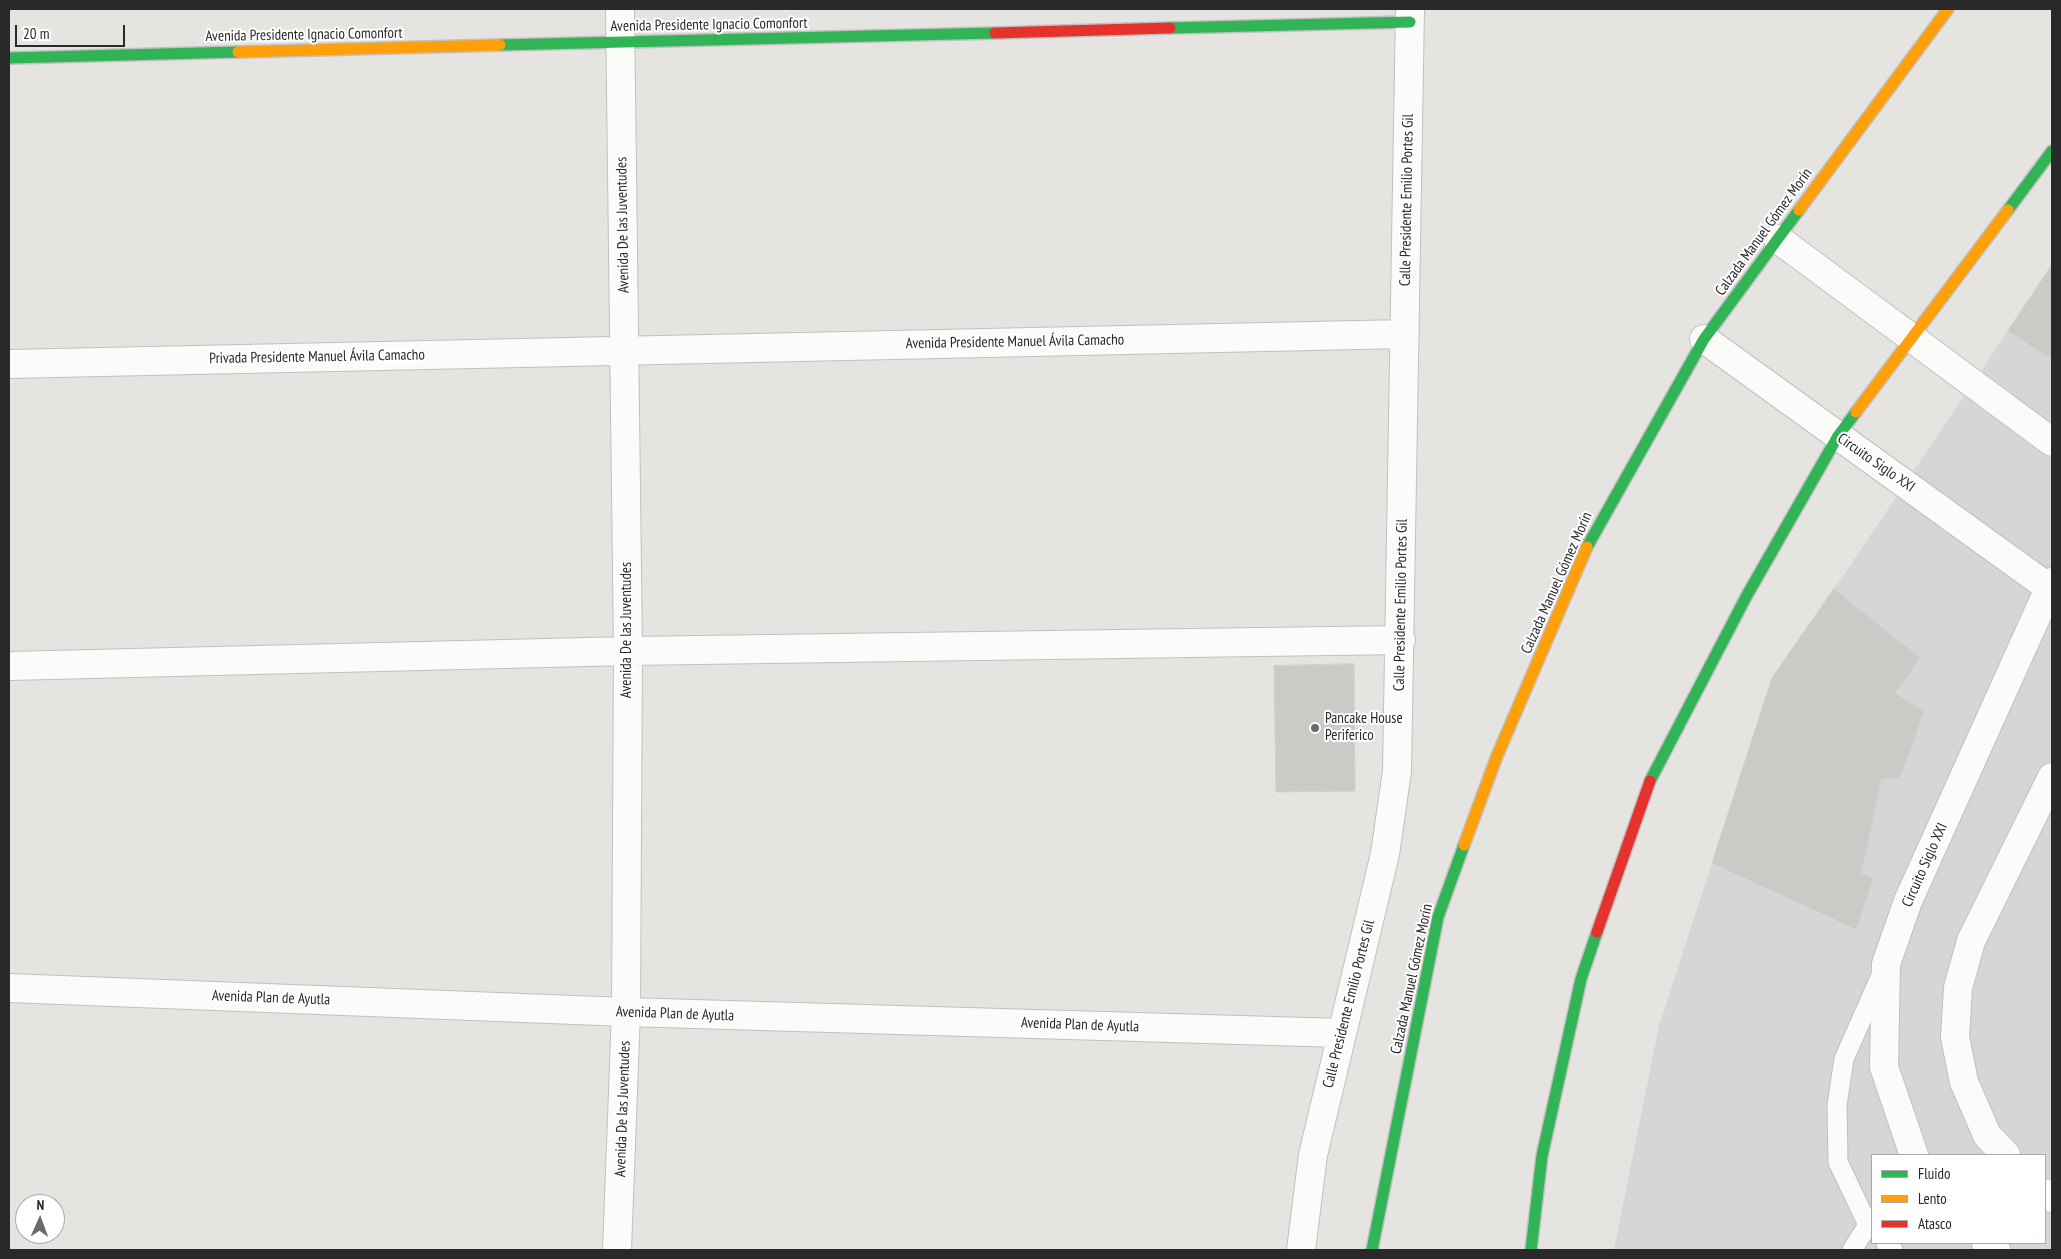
<!DOCTYPE html>
<html>
<head>
<meta charset="utf-8">
<style>
  body { margin:0 }
  #map { position:relative; width:2061px; height:1259px; overflow:hidden; background:#e6e4e0; font-family:"PT Sans Narrow",sans-serif }
  canvas { display:block }
  .frame { position:absolute; inset:0; border:10px solid #292929; pointer-events:none }
  .legend { position:absolute; left:1871px; top:1154px; width:175px; height:90px; box-sizing:border-box; background:#fff; border:1px solid #a9a9a9; margin:0; padding:6px 9px; list-style:none; font-size:15px; color:#292929 }
  .legend li { display:flex; align-items:center; gap:10px; height:25px }
  .legend b { width:25px; border:1px solid #a9a9a9 }
  .north { position:absolute; left:15px; top:1194px; width:50px; height:50px; box-sizing:border-box; background:#fff; border:1px solid #a9a9a9; border-radius:50%; rotate:2deg; font-size:14px; font-weight:700; line-height:20px; text-align:center; color:#292929 }
  .north::after { content:''; display:block; margin:auto; width:18px; height:22px; background:#6b6a69; clip-path:polygon(50% 0,100% 100%,50% 72%,0 100%) }
  .scale { position:absolute; left:15px; top:25px; width:110px; height:22px; box-sizing:border-box; border:2px solid #292929; border-top:0; padding-left:6px; font-size:15px; line-height:18px; white-space:nowrap; color:#292929; -webkit-text-stroke:4px #fff; paint-order:stroke }
</style>
</head>
<body>
<div id="map">
<canvas width="2061" height="1259"></canvas>
<div class="frame"></div>
<ul class="legend">
<li><b style="height:6px;background:#30b455"></b>Fluido</li>
<li><b style="height:6px;background:#ff9f0a"></b>Lento</li>
<li><b style="height:6px;background:#e5322d"></b>Atasco</li>
</ul>
<div class="north">N</div>
<div class="scale">20 m</div>
</div>
<script>
const ctx = document.querySelector('canvas').getContext('2d');
ctx.lineJoin = 'round';
function paint(path, color) {
  ctx.fillStyle = color;
  ctx.fill(path, 'evenodd');
}
function stroke(path, color, width, dash) {
  ctx.strokeStyle = color;
  ctx.lineWidth = width;
  ctx.lineCap = dash ? 'butt' : 'round';
  ctx.setLineDash(dash || []);
  ctx.stroke(path);
}
function drawText(font, color, halo, rows, align = 'center') {
  ctx.font = font + ' "PT Sans Narrow",sans-serif';
  ctx.lineWidth = 4;
  ctx.setLineDash([]);
  ctx.textBaseline = 'middle';
  ctx.strokeStyle = halo;
  ctx.fillStyle = color;
  for (const [text, x, y, turn = 0] of rows) {
    ctx.save();
    ctx.translate(x, y);
    ctx.rotate((+turn || 0) * Math.PI / 180);
    ctx.textAlign = isNaN(turn) ? turn : align;
    if (halo) ctx.strokeText(text, 0, 0);
    ctx.fillText(text, 0, 0);
    ctx.restore();
  }
}
paint(new Path2D(`
  M2052,265V1250H1614L1659,1026L1772,678L1845,573ZM1872,1155H2045V1243H1872Z`), '#d7d5d7');
const building = new Path2D(`
  M2052,265V359L2008,331Z
  M1834,589L1920,658L1895,693L1923,711L1912,747L1899,778L1881,779L1861,874L1873,879L1856,929L1712,863L1772,678Z
  M1354,664L1355,791L1276,792L1274,666Z`);
paint(building, '#cbcac7');
stroke(building, '#d1cfcc', 1);
const lane = new Path2D(`
  M1872,1229L1868,1225L1838,1162L1837,1105L1844,1059L1882,973
  M1886,1243L1893,1250
  M1852,1250L1868,1225`);
const street = new Path2D(`
  M1778,239L2052,442
  M1704,339L2052,590
  M9,364L1405,334
  M9,666L628,651L1401,640
  M9,988L626,1012L1342,1033
  M1914,1155L1884,1067L1886,964L1908,901L2052,582
  M2006,1155L1987,1135L1964,1082L1955,1037L1958,988L1971,941L2052,777
  M2045,1193L2052,1198
  M1986,1243L1996,1250
  M617,1250L626,1012L628,651L620,9
  M1301,1250L1313,1155L1385,854L1397,771L1410,9`);
const fast = new Path2D(`
  M1170,28L1410,22
  M500,45L995,33
  M9,58L238,52
  M2008,210L2052,151
  M1587,547L1704,339L1799,210
  M1650,781L1746,597L1838,436L1856,412
  M1372,1250L1438,917L1464,845
  M1531,1250L1542,1156L1581,979L1597,932`);
const slow = new Path2D(`
  M238,52L500,45
  M1799,210L1948,9
  M1856,412L2008,210
  M1464,845L1497,756L1587,547`);
const jam = new Path2D(`
  M995,33L1170,28
  M1597,932L1650,781`);
stroke(lane, '#c1c0c1', 21);
stroke(street, '#c1c0c1', 30);
stroke(fast, '#c1c0c1', 14);
stroke(slow, '#c1c0c1', 14);
stroke(jam, '#c1c0c1', 14);
stroke(lane, '#fbfbfa', 19);
stroke(street, '#fbfbfa', 28);
stroke(fast, '#30b455', 11);
stroke(slow, '#ff9f0a', 11);
stroke(jam, '#e5322d', 11);
for (const [x, y, r, color] of [
  [1315,728,5,"#6b6a69"]
]) {
  const dot = new Path2D();
  dot.arc(x, y, r, 0, 2 * Math.PI);
  ctx.fillStyle = color;
  ctx.fill(dot);
  stroke(dot, '#fff', 2);
}
drawText('15px', '#292929', '#fff', [
  ["Avenida Presidente Ignacio Comonfort",709,25,-1],
  ["Avenida Presidente Ignacio Comonfort",304,35,-1],
  ["Calle Presidente Emilio Portes Gil",1407,200,-89],
  ["Avenida De las Juventudes",623,225,-91],
  ["Calzada Manuel Gómez Morín",1764,232,-54],
  ["Avenida Presidente Manuel Ávila Camacho",1015,342,-1],
  ["Privada Presidente Manuel Ávila Camacho",317,357,-1],
  ["Circuito Siglo XXI",1876,463,35],
  ["Calzada Manuel Gómez Morín",1557,583,-66],
  ["Calle Presidente Emilio Portes Gil",1401,605,-89],
  ["Avenida De las Juventudes",627,630,-90],
  ["Circuito Siglo XXI",1925,865,-66],
  ["Calzada Manuel Gómez Morín",1412,979,-78],
  ["Avenida Plan de Ayutla",271,998,2],
  ["Calle Presidente Emilio Portes Gil",1349,1004,-76],
  ["Avenida Plan de Ayutla",675,1014,2],
  ["Avenida Plan de Ayutla",1080,1025,2],
  ["Avenida De las Juventudes",623,1109,-88]
]);
drawText('15px', '#292929', '#fff', [
  ["Pancake House",1325,719],
  ["Periferico",1325,736]
], 'left');
</script>
</body>
</html>
